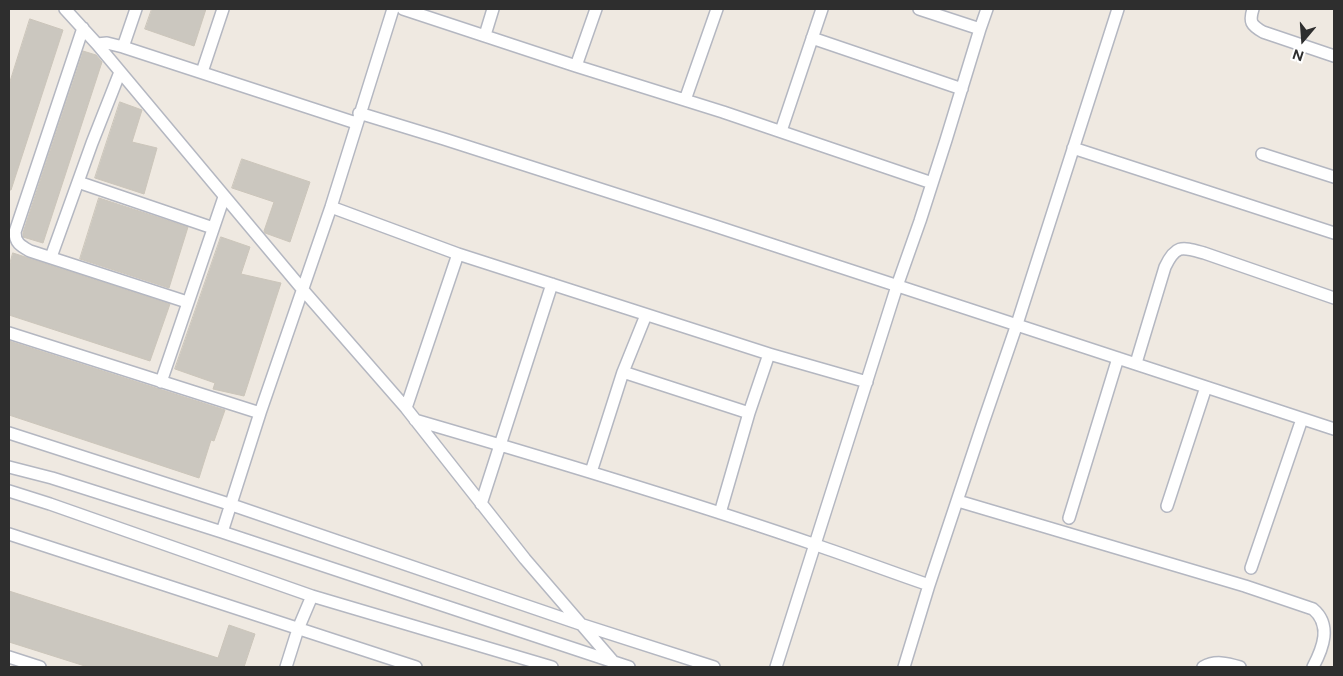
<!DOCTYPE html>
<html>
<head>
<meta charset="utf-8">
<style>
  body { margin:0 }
  #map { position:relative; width:1343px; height:676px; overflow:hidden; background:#efe9e1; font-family:Figtree,sans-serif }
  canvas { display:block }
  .frame { position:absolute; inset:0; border:10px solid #2e2e2e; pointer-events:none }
  .north { position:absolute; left:1278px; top:15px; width:50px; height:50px; -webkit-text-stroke:4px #fff; paint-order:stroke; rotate:198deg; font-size:14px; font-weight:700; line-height:20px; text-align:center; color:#2e2e2e }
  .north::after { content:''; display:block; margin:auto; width:18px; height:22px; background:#2e2e2e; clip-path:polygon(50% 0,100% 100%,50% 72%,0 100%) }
</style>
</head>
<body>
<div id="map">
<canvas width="1343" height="676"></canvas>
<div class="frame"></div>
<div class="north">N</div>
</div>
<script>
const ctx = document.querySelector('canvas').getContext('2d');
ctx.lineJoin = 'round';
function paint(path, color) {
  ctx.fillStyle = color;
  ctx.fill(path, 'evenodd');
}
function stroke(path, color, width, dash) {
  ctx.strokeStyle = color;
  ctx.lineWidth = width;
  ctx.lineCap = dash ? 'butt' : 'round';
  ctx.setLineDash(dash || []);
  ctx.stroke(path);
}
const building = new Path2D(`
  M152,9H206L194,46L145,29Z
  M30,19L63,30L11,190H9V85Z
  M83,51L96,55L102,62L43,243L23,237V233Z
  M120,102L142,110L132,142L157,148L144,194L95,178Z
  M242,159L310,182L290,242L265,233L264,231L274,202L232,188Z
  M99,198L188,227L169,288L80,259Z
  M221,237L250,247L241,274L281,283L244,396L213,389L215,383L175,369Z
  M13,253L170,304L150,361L9,315V267Z
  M9,341L225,410L214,441L211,440L199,478L9,415Z
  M9,591L218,658L229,625L255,634L244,667H88L9,642Z`);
paint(building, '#cbc7bf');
stroke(building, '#cbc5ba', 1);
const minor = new Path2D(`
  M65,9L97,44L303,290L406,408L525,559L618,667
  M403,9L576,66L723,112L932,183
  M919,9L980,29
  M1253,9C1249,22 1251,25 1263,32L1334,56
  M83,28L15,232C15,243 21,246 30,251L187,302
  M485,35L493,9
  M812,38L962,89
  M97,44L107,43L123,47L356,123
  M123,47L136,9
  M576,66L596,9
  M202,72L223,9
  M685,100L717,9
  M359,113L444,139L712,225L1334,429
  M781,131L822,9
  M1073,148L1334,233
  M1262,154L1334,177
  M78,182L213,228
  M331,207L458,254L769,354L749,413L623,372L591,472
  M51,257L92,143L120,72
  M9,333L260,413
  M769,354L867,382
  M1136,363L1165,267C1176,244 1182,247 1204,253L1334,298
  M623,372L646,315
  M161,382L224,197
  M406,408L458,254
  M415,420C549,459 683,499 816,545C854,558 891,572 929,585
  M9,433L232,505L580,624L714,667
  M9,467L52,478L222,532L629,667
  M9,491L50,504L312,596L552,667
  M958,501L1245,586L1313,609C1332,625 1323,648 1313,667
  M481,504L552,284
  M1167,506L1206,387
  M720,513L749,413
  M1069,518L1118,358
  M222,532L260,413L331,207L393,9
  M9,534L416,667
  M1251,568L1302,419
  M9,657L40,667
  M286,667L298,629L312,596
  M776,667L897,286L920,221L946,140L980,29L987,9
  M904,667L929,585L983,423L1017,324L1118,9
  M1203,667C1215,660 1227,663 1240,667`);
stroke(minor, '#b4b7c1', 14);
stroke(minor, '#fff', 11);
</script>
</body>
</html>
